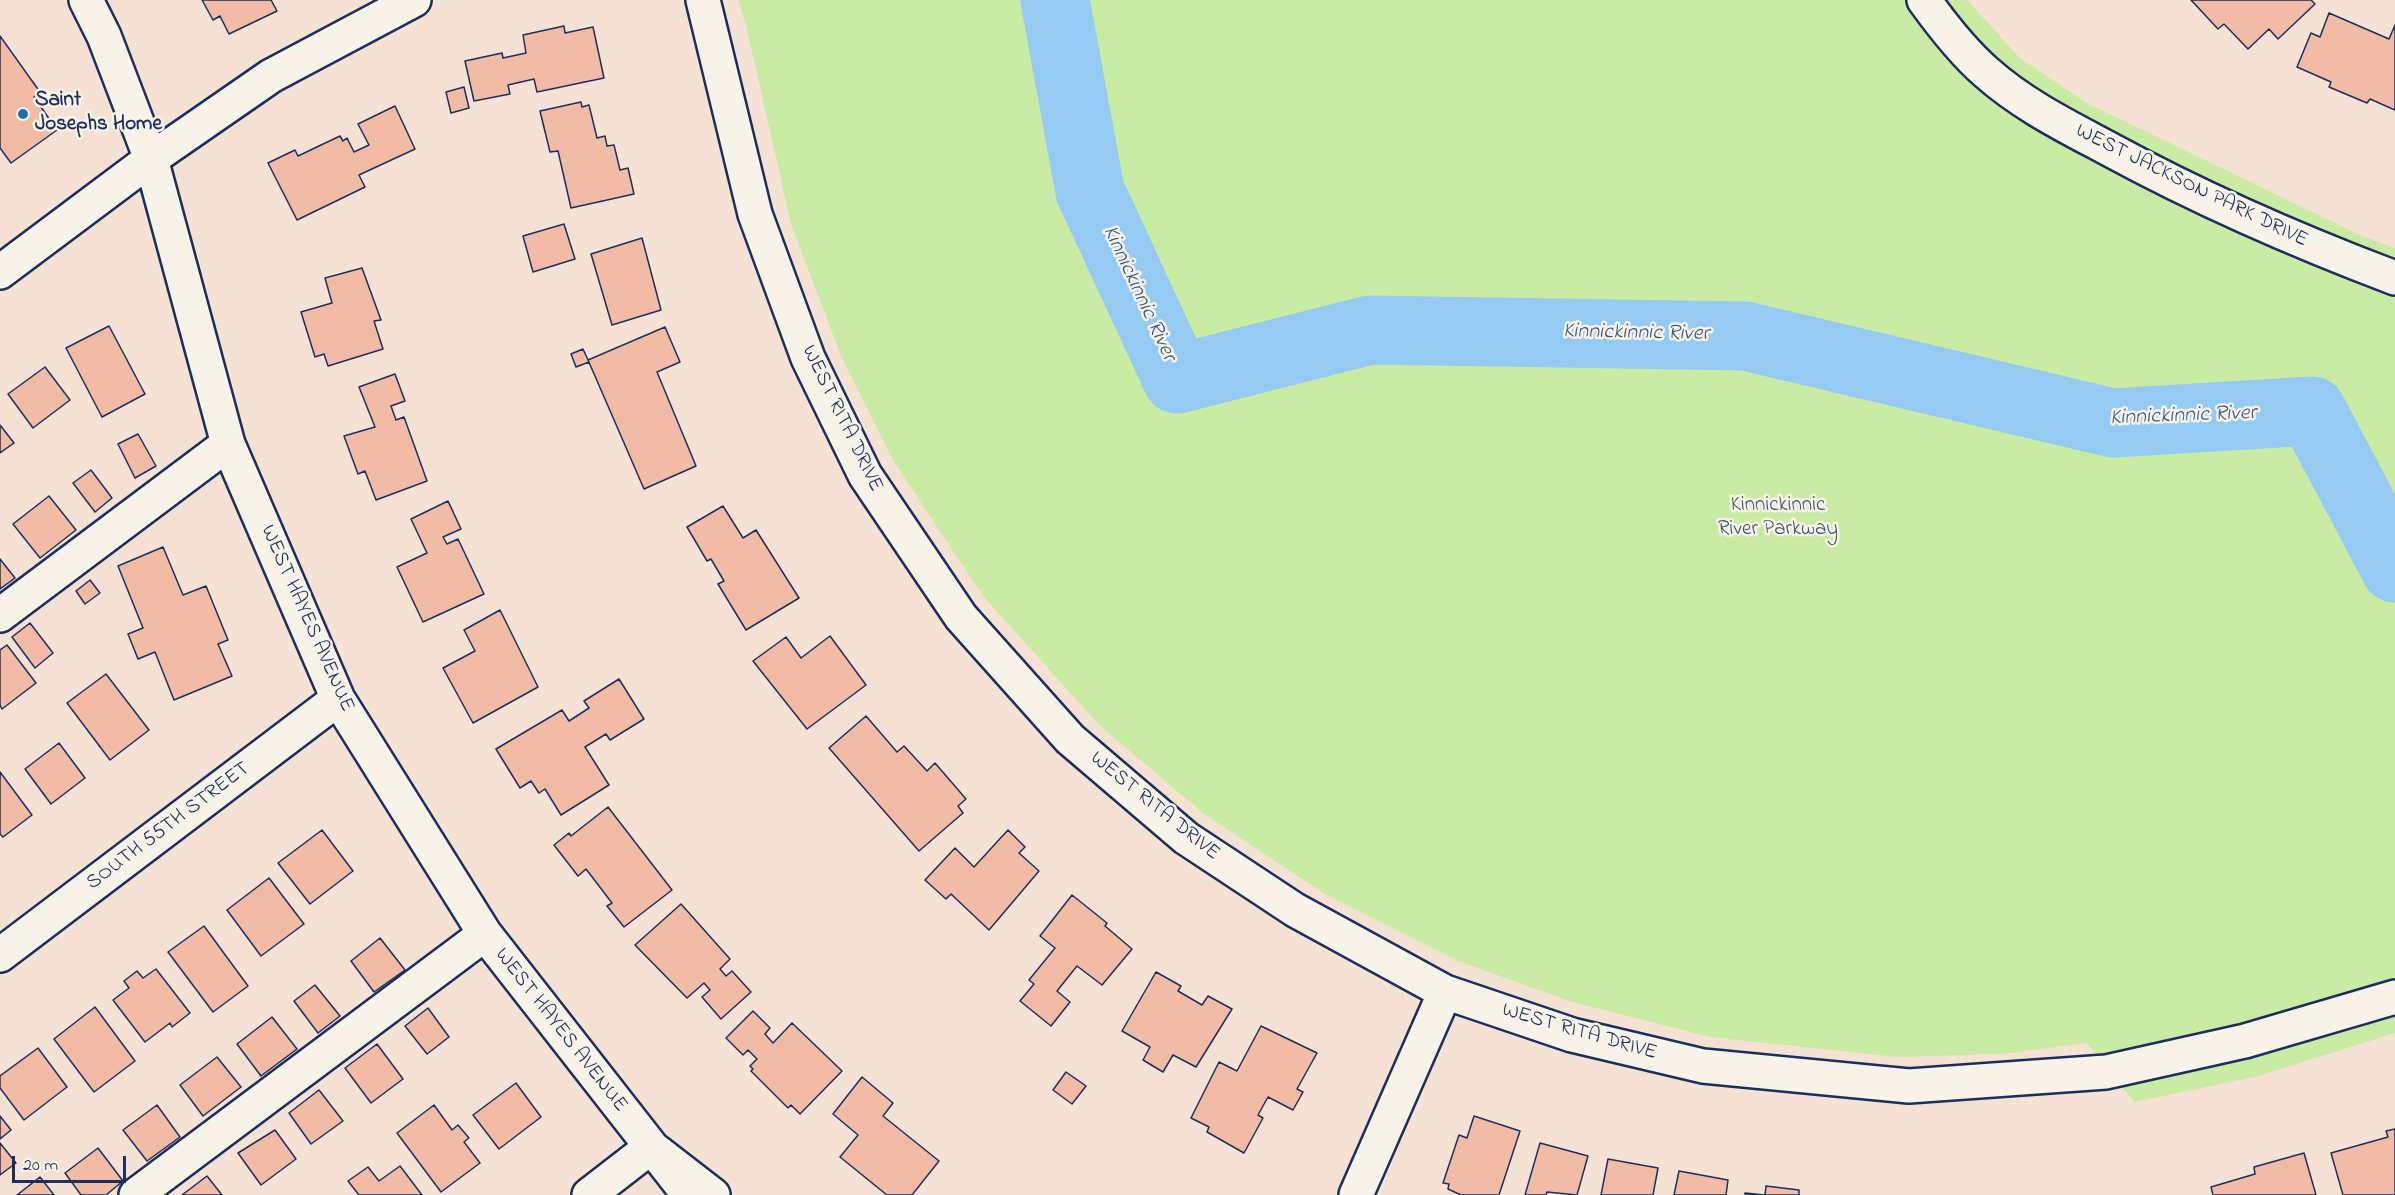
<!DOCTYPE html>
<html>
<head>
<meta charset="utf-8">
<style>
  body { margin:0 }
  #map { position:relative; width:2395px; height:1195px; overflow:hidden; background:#f6e2d4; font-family:"Indie Flower",sans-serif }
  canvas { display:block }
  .scale { position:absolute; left:12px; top:1156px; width:114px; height:27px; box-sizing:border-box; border:3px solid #1b2f5e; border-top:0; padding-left:8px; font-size:18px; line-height:21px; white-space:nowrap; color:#1b2f5e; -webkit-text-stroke:4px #f7f3e8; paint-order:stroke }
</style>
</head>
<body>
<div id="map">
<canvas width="2395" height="1195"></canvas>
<div class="scale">20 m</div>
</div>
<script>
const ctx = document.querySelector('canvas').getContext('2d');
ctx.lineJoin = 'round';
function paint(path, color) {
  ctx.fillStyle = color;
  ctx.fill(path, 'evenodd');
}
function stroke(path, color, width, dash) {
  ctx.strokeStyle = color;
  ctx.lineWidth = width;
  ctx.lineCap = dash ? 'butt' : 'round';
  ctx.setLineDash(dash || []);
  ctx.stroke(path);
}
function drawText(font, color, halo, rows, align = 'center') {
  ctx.font = font + ' "Indie Flower",sans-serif';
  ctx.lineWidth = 5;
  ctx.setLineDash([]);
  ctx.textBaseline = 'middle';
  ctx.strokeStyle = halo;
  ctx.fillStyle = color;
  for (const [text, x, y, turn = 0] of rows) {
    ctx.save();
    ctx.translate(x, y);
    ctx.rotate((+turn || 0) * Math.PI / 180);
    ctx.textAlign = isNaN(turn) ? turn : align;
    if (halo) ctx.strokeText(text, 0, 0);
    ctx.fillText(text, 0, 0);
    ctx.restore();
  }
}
paint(new Path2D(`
  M738,0H1967L2020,58L2087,103L2362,236L2395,248V1033L2255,1077L2134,1102L2087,1043L2002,1054L1897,1057L1710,1037L1572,1002L1458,961L1326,895L1204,814L1099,725L983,596L894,462L841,356L791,224L746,25Z`), '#caeba3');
stroke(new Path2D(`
  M1055,0L1090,191L1177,379L1370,330L1745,336L2113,423L2312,411L2395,568`), '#95caf3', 69);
const building = new Path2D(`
  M202,0H271L277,11L229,34L220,16L213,20Z
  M2191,0H2311L2315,4L2278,39L2269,29L2248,49L2224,24L2218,29Z
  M2329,13L2389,39L2395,25V110L2370,99L2367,103L2329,87L2331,82L2297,67L2311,33L2320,37Z
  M564,26L565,33L593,27L604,78L537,92L534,79L508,85L510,94L474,101L465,61L502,53L503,58L526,53L523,35Z
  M0,36L40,92L34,97L57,130L11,163L0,148Z
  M464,87L469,108L451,113L446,92Z
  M581,102L582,107L589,105L597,138L605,136L607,146L614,145L620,170L628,168L634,194L571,208L558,151L550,152L540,111Z
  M395,106L415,149L359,175L365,187L297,220L268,163L295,150L298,156L340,136L343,141L347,138L354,152L369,145L358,124Z
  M564,224L575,259L533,272L523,236Z
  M642,238L661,310L612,325L591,254Z
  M362,268L381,320L374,321L383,349L328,366L324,354L315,357L301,312L332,303L325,278Z
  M109,326L145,394L102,417L66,348Z
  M665,327L680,362L657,372L696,466L644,489L588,360Z
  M583,349L589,362L576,367L571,354Z
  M45,367L70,400L33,428L8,394Z
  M395,374L405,401L391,406L396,420L404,417L427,481L376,500L365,471L358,474L344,436L375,427L359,387Z
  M0,425L14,443L0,453Z
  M138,434L156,466L135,478L118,444Z
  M91,470L112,498L95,512L73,483Z
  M49,496L76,530L40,558L13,524Z
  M448,501L461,529L443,537L447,544L458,539L484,594L423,622L397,567L427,553L411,519Z
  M723,506L743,538L756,530L799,598L746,630L718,584L724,581L711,559L707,561L687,527Z
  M163,547L183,595L206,586L228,640L218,644L232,676L174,700L155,652L138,659L128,634L143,628L118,566Z
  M0,559L15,578L0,589Z
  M90,580L100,593L85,604L76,591Z
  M500,610L538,687L473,723L443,668L475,651L464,630Z
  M30,623L53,653L35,668L12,637Z
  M830,636L866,685L807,729L753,661L786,637L801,658Z
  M7,645L36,683L2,709L0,705V650Z
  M106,674L149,730L110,760L67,703Z
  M619,679L644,719L610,740L606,734L585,747L609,785L561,815L545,789L539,793L531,781L520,788L496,749L562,710L569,721L589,708L584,701Z
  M866,716L897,752L904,746L927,771L935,763L966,799L958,806L963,813L919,851L829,748Z
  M59,743L85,778L51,804L25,769Z
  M0,772L32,815L3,837L0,834Z
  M608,807L672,890L624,927L607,906L612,903L586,869L578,876L554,845L569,833L571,836Z
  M322,830L353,871L310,904L278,863Z
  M1008,830L1025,847L1019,853L1039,871L989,930L951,894L946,899L925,880L955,848L974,867Z
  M269,878L304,924L261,956L227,910Z
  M1072,895L1107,923L1105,926L1132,949L1102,985L1077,966L1057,991L1070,1002L1051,1026L1020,1001L1034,984L1029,980L1055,948L1040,936Z
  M681,904L730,959L720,969L726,976L732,971L751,992L721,1019L702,997L710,990L704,983L687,998L635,945Z
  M204,926L248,986L213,1012L168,952Z
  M380,938L405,970L374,992L351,961Z
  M156,969L190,1013L172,1027L170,1023L145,1042L113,1000L129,988L124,981L137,971L143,978Z
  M1156,972L1181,986L1178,991L1202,1005L1208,996L1232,1009L1196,1067L1173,1055L1163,1072L1143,1060L1150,1047L1122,1031Z
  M315,985L340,1016L318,1033L294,1001Z
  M95,1007L135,1061L94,1092L54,1039Z
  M428,1008L449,1037L427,1054L405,1026Z
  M753,1011L770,1028L765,1034L773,1043L792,1023L842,1071L800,1114L791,1105L788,1108L751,1071L753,1069L750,1066L757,1059L748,1050L743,1055L726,1038Z
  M272,1017L297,1049L261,1076L237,1044Z
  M1261,1026L1317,1053L1297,1089L1303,1092L1293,1110L1268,1097L1258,1115L1263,1118L1244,1153L1207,1132L1209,1127L1191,1118L1219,1062L1237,1071Z
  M377,1044L403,1079L371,1103L345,1068Z
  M38,1048L67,1087L24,1120L0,1088V1076Z
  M217,1057L241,1087L203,1116L180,1085Z
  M1066,1072L1086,1086L1072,1104L1053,1090Z
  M862,1077L893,1103L883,1116L939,1161L912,1195H887L840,1157L858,1135L833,1114Z
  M516,1083L541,1117L499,1149L473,1115Z
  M319,1090L343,1121L311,1144L289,1113Z
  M157,1105L180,1137L147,1161L123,1130Z
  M434,1105L452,1130L458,1125L469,1138L464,1142L480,1163L441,1192L397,1133Z
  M0,1116L11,1130L0,1139Z
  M1474,1116L1520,1131L1499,1195H1461L1448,1189L1449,1184L1443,1183L1459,1135L1467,1138Z
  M2395,1129V1195H2343L2331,1153L2388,1137L2386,1131Z
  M275,1130L296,1159L261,1185L238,1153Z
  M0,1143L16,1163L0,1175Z
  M1540,1143L1588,1156L1577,1195L1547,1192L1546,1195H1525Z
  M98,1148L123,1181L106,1195H81L65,1173Z
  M2304,1153L2316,1195H2213L2211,1187L2255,1174L2254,1167Z
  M1608,1159L1658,1168L1653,1195H1601Z
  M400,1166L422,1195H359L348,1181L368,1167L379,1181Z
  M1679,1171L1728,1180L1726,1195H1674Z
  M207,1176L222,1195H182Z
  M40,1177L54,1195H17Z
  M1766,1186L1799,1190V1195H1745V1193L1765,1195Z`);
paint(building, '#f2bba6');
stroke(building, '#1b2f5e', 1.5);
const minor = new Path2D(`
  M86,0L104,36L151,159L228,444L338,699L485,934L689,1195
  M703,0L755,214L808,358L865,475L961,617L1070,739L1186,838L1295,910L1445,992L1572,1035L1703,1066L1909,1086L2106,1072L2245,1041L2395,997
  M1924,0C1942,25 1963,52 1986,72C2023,105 2066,126 2109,149C2201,199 2297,241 2395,278
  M0,272L151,159L271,76L414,0
  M0,615L228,444
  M0,955L338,699
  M136,1195L485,934
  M589,1195L651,1147L713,1195
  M1356,1195L1445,992`);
stroke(minor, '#1b2f5e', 38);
stroke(minor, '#f7f3e8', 33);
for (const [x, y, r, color] of [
  [23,114,6,"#1f6fb2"]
]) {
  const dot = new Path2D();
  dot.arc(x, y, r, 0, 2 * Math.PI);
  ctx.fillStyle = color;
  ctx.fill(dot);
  stroke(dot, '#f7f3e8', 2);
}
drawText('bold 21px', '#1b2f5e', '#f7f3e8', [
  ["Saint",35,102],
  ["Josephs Home",35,126]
], 'left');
drawText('21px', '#1b2f5e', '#f7f3e8', [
  ["WEST JACKSON PARK DRIVE",2191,187,26],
  ["WEST RITA DRIVE",841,419,64],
  ["WEST HAYES AVENUE",306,619,66],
  ["WEST RITA DRIVE",1154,807,39],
  ["SOUTH 55TH STREET",169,827,-37],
  ["WEST HAYES AVENUE",560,1031,52],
  ["WEST RITA DRIVE",1579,1033,16]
]);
drawText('21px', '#3e556c', '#f7f3e8', [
  ["Kinnickinnic",1778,507],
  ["River Parkway",1778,531]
]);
drawText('italic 22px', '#3a5683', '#f7f3e8', [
  ["Kinnickinnic River",1138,294,65],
  ["Kinnickinnic River",1636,334,1],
  ["Kinnickinnic River",2183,417,-2]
]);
</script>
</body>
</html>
